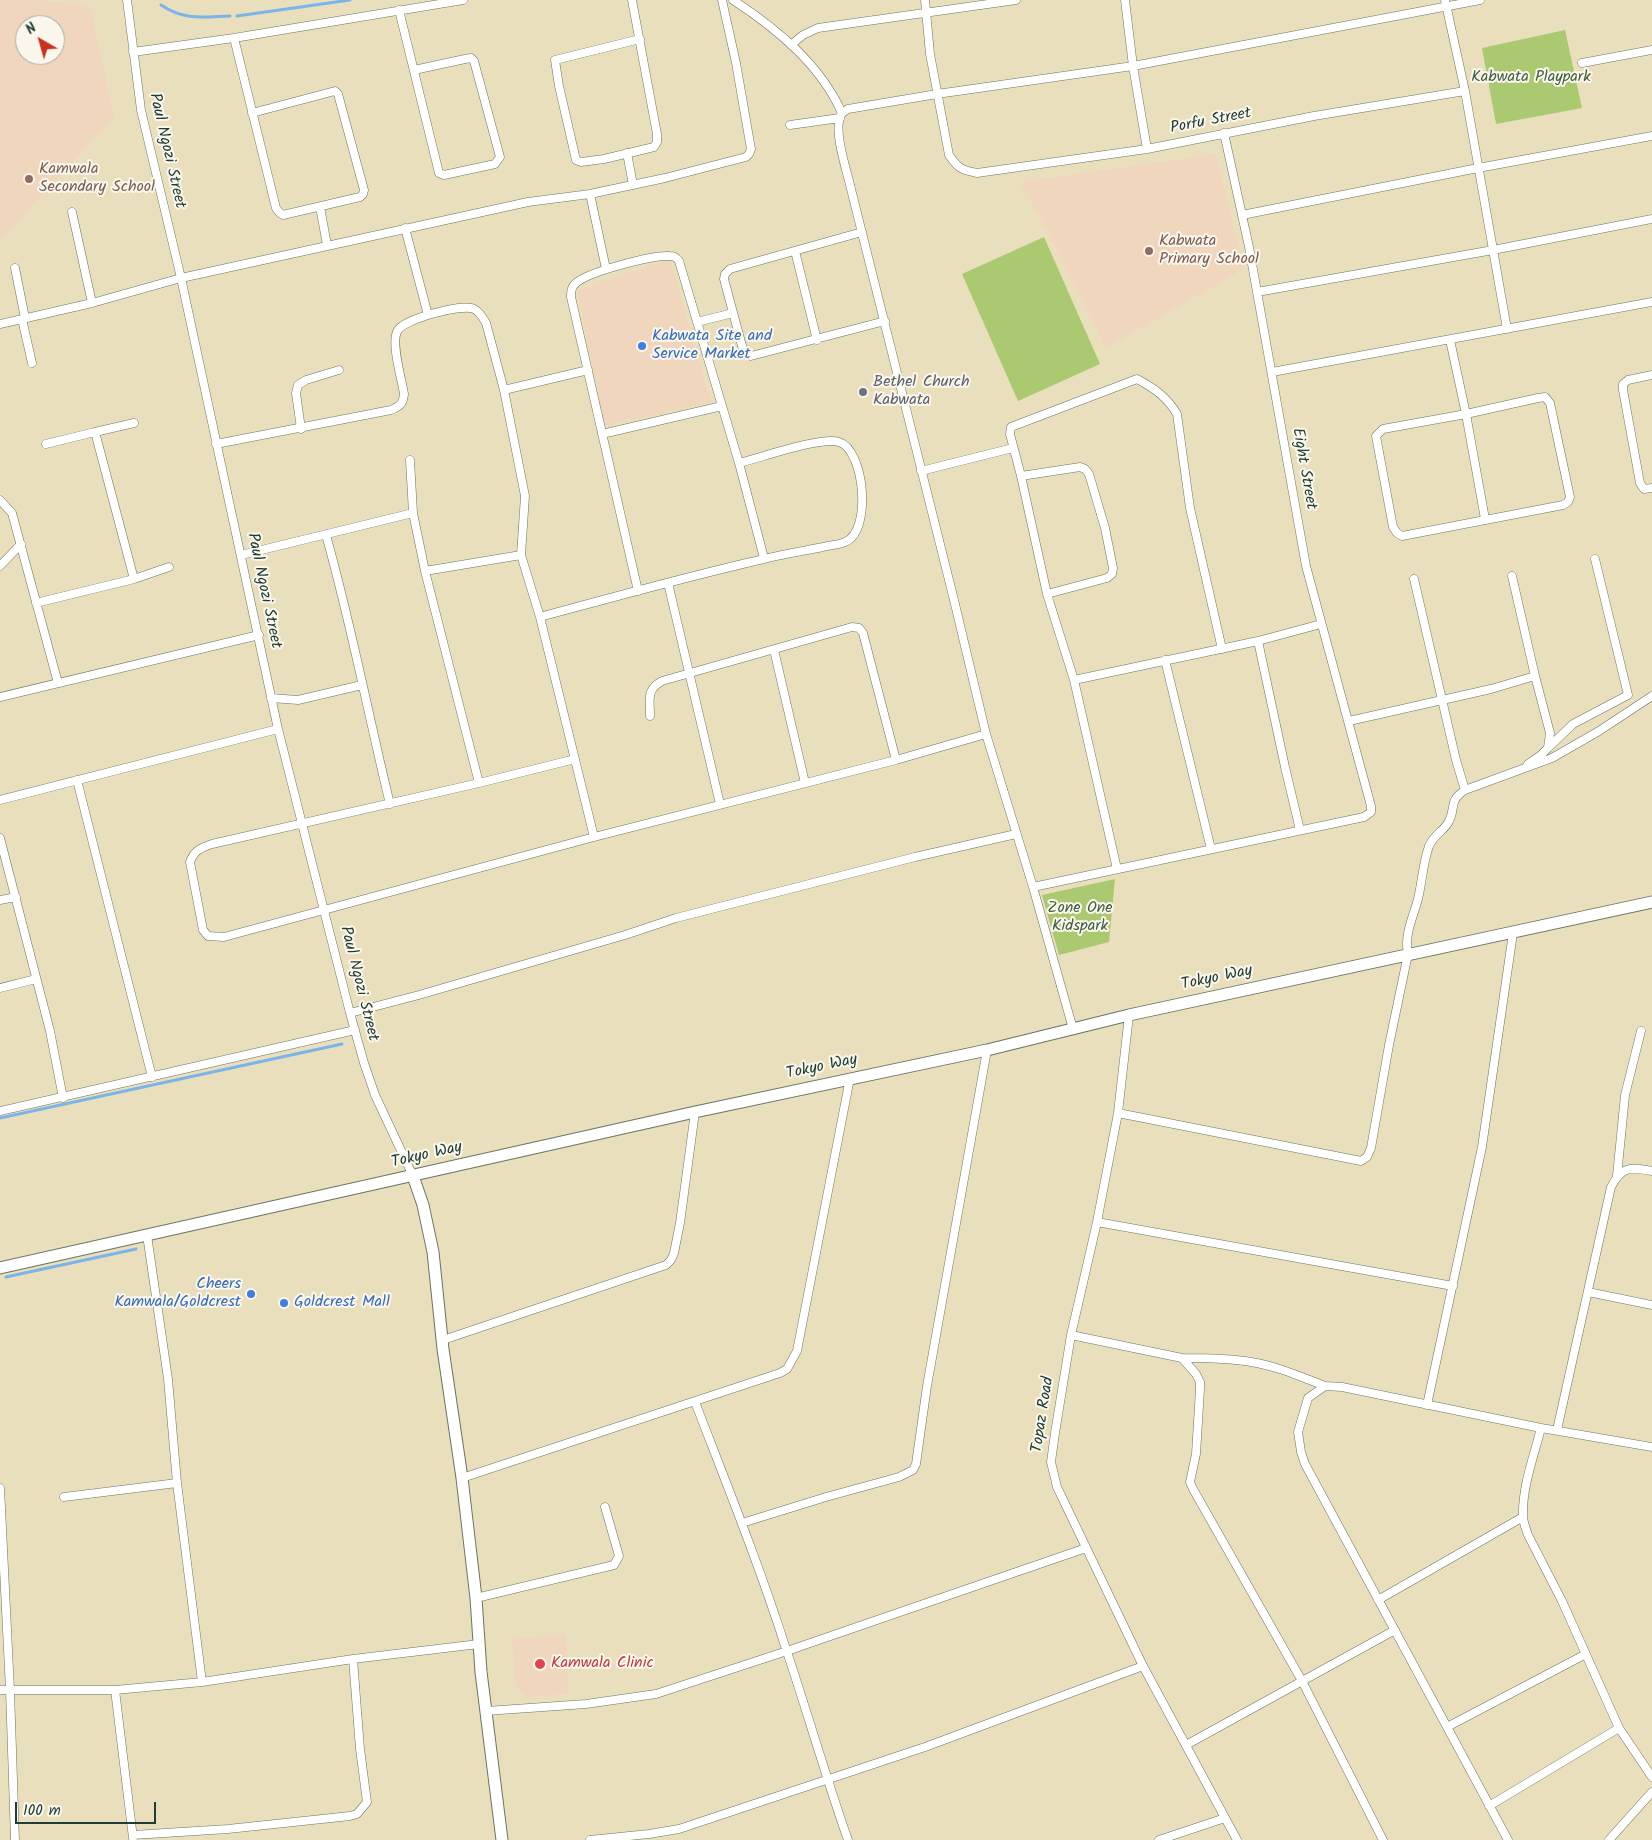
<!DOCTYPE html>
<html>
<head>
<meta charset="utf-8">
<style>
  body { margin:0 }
  #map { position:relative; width:1652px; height:1840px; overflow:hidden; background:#eadfbc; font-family:Kalam,sans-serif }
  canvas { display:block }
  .north { position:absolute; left:15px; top:15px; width:50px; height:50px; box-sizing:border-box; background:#fbf7ec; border:1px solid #a3ada2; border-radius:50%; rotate:322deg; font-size:14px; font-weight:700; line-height:20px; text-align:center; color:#1f3d34 }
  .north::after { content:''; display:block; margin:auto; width:18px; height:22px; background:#c8321e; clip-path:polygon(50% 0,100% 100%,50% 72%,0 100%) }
  .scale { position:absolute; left:15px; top:1802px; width:141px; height:22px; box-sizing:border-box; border:2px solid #1f3d34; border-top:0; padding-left:6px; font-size:15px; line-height:18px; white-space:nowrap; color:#1f3d34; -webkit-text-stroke:4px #fbf7ec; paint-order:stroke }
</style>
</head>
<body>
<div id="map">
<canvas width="1652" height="1840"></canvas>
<div class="north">N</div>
<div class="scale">100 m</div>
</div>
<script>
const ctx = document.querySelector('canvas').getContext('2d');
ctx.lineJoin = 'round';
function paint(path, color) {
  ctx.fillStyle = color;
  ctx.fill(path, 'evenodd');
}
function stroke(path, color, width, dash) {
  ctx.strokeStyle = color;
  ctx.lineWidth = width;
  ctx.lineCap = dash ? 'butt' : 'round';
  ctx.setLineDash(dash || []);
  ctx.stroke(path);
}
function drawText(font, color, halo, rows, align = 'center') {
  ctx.font = font + ' Kalam,sans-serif';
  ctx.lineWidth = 4;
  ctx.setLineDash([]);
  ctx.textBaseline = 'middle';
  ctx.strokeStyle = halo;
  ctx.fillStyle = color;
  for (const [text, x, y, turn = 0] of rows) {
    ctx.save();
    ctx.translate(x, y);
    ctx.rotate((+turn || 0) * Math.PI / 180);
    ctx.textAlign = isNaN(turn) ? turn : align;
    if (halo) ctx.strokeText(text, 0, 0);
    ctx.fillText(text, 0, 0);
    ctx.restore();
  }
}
paint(new Path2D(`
  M0,0H40L90,6L114,117L0,241ZM25,25H55V55H25Z
  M1216,154L1244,269L1106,348L1049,233L1020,182Z
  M670,259L711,402L604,426L577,290Z
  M566,1635L568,1694L526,1697L516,1688L512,1639Z`), '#f0d6bc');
paint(new Path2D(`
  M1565,30L1582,108L1496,124L1482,48Z
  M1044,237L1100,364L1018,401L962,274Z
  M1115,879L1109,942L1059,955L1042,895Z`), '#aac970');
stroke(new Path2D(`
  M161,5C185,21 203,17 230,16
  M237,16L350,0
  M0,1118L342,1044
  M6,1277L136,1249`), '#7bb4eb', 3);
const street = new Path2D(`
  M127,0L141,110L181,278L278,729L350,1013L364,1063L375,1095L413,1176
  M632,0L657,134V142L654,147L604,159L581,162L576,160L559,86L555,60L640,39
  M733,0C777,29 820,64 842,113
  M925,0L930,54L949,155C958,168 961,170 977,173L1147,149L1314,116L1465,91
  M1125,0L1133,66L1147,149
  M1445,0L1465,91L1507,329
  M399,10L439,173L444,175L495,164L500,157L474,61L471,58L465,59L414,70
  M234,38L276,208L279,212L283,215L360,197L363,194L364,190L338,94L335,91L252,113
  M791,45L803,35L818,28L1016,0
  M133,52L234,38L463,0
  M1582,63L1652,50
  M790,125L840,118
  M627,153L633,185
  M590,194L606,269
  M320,207L327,245
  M72,212L92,303
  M1242,215L1478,168L1652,136
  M405,228L428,315
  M862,232L730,269L725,274L724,279L742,346L744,352L751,356L885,321
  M795,251L817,340
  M15,268L25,318
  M1257,292L1493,250L1652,219
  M22,319L32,363
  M697,322L733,313
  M0,324L92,303L181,278L528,202L590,194L665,178L746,157L749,154L751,149L736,63L722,0
  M1450,340L1466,414L1485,519
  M1272,372L1652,302
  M1652,375L1628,380L1623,384V390L1640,483L1644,489L1652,488
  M504,390L588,370
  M1545,397L1550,403L1570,497L1568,502L1563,505L1402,536L1397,533L1393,527L1376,436L1383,429L1466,414L1538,398Z
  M301,429L296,393L298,385L306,380L339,370
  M95,432L134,423
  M602,434L722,406
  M46,444L95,432L134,579
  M216,444L391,410C400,406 403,404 404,394C402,380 390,341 398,330C405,319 463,303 474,309C480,312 483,318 486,323L504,390L525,496L521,555L540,617L594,837
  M410,460L413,513L425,571L479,783
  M921,471L1013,448
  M1021,476L1080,467L1085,469L1089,474L1105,528L1113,568L1112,574L1107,578L1047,594
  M0,500L12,513L58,683
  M326,535C351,623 368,714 390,804
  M241,555L413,513
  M0,566L21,544
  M425,571L521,555
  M1512,576L1535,676L1550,733L1548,748L1541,755L1528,764
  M1414,579L1456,760L1465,790
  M668,583L720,804
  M638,591L571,297C571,292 571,287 576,283C588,272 652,255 669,256C674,256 676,257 679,261L739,463L764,558
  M36,603L134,579L169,567
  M540,617C614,597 689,576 764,559C783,554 803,551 823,547C830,545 839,545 845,542C872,532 865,450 839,442C822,436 760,458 739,463
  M1258,641L1285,767L1300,830
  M774,650L805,783
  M1165,660L1211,849
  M1074,680L1258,641L1321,624
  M0,697L259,635
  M271,698L298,700L362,685
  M650,716C650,699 646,690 662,681L852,627L859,628L863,633L896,760
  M1349,721L1491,689L1535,676
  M1548,748L1573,724L1628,695L1595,559
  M575,759L479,783L212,844C200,848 194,851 190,862L203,930L208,936L224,937L594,837L896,760L986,734
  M77,780L152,1077
  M0,800L278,729
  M0,838L50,1031L63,1098
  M1117,869L1074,680L1047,594L1021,476L1010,434L1011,427L1137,379C1154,388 1167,397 1177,414L1190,508L1222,649
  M1033,887L1364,817L1371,812V806L1306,566L1249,247L1224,133
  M0,900L16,897
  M0,988L36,979
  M350,1013L419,995L625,935L676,918L915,857L1016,834
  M1129,1015L1118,1113L1097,1222L1071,1335L1055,1433L1051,1462L1057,1487L1143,1666L1237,1840
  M1073,1029L1033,887L986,734L954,600L851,189C847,171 834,134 840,117C841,113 845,111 848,109L937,94L1133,66L1480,0
  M0,1111L355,1030
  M1118,1113L1361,1161L1367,1157L1371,1148L1389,1045L1408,954C1404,934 1413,918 1418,899C1422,882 1423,863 1429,846C1434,835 1443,831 1448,823C1457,808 1447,802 1465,790L1552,758L1599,731L1652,696
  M1617,1176L1625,1095L1641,1031
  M1097,1222L1453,1286
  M147,1235L168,1379L177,1483L202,1682
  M1588,1292L1652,1305
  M1071,1335L1182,1358L1196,1374L1200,1382V1389L1196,1454L1190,1482L1193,1489L1302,1681L1383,1840
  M443,1340L666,1265L671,1260L674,1253L680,1223L695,1112
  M1182,1358C1205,1358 1228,1358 1251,1362C1277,1366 1301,1377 1325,1386
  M695,1402C727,1485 760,1567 787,1652C808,1714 826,1778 848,1840
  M1427,1405L1482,1147L1513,933
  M1541,1428C1534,1456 1522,1487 1523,1516C1523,1522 1526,1529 1528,1535L1562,1601L1619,1728L1652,1777
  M1557,1430L1611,1187C1622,1166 1630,1167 1652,1171
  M462,1478L780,1373L787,1369L797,1351L850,1078
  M0,1488L10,1690L15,1840
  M64,1497L177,1483
  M742,1523L826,1497L899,1477L913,1470L916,1464L927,1386L987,1050
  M476,1598L614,1565L619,1556L605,1507
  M1378,1600L1523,1517
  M0,1690H115L133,1838
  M115,1690L202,1682L353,1659L479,1644
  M486,1711L586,1704L656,1694L787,1651L1086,1548
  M1447,1727L1586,1654
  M1186,1745L1395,1630
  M1489,1806L1619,1728
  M133,1835L228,1829L350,1816L357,1814L367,1802L360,1749L353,1659
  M590,1840L649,1834L679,1829L925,1747L1143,1666
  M1159,1840L1225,1818
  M1508,1840L1305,1464L1301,1452L1298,1432L1308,1398L1325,1386L1342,1387L1541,1428L1652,1447
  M1609,1840L1652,1792`);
const secondary = new Path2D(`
  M413,1176L423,1205L433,1252L443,1349L462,1478L476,1598L481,1672L502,1840
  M0,1268L695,1112L987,1050L1129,1015L1652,902`);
stroke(street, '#667664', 9);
stroke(secondary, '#667664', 13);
stroke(street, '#fff', 8);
stroke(secondary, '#fff', 11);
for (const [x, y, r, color] of [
  [29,179,5,"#8d6e63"],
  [1149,251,5,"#8d6e63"],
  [642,346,5,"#3f7fe0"],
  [863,392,5,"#6b7280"],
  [251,1294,5,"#3f7fe0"],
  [284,1303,5,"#3f7fe0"],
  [540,1664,6,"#e0444e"]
]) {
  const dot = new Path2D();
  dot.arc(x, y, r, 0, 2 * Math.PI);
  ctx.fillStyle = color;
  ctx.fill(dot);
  stroke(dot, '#fbf7ec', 2);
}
drawText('16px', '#426043', '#fbf7ec', [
  ["Kabwata Playpark",1531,78],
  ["Zone One",1080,909],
  ["Kidspark",1080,927]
]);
drawText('16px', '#1f3d34', '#fbf7ec', [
  ["Porfu Street",1211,122,-11],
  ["Paul Ngozi Street",166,151,77],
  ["Eight Street",1303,469,80],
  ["Paul Ngozi Street",263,591,78],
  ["Tokyo Way",1217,979,-12],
  ["Paul Ngozi Street",358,984,76],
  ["Tokyo Way",822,1068,-12],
  ["Tokyo Way",427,1156,-13],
  ["Topaz Road",1044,1415,-81]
]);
drawText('16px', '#785e54', '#fbf7ec', [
  ["Kamwala",39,170],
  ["Secondary School",39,188],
  ["Kabwata",1159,242],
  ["Primary School",1159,260]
], 'left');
drawText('16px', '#366cbe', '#fbf7ec', [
  ["Kabwata Site and",652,337],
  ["Service Market",652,355],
  ["Cheers",241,1285,"right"],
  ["Kamwala/Goldcrest",241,1303,"right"],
  ["Goldcrest Mall",294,1303]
], 'left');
drawText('16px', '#5b616d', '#fbf7ec', [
  ["Bethel Church",873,383],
  ["Kabwata",873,401]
], 'left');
drawText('16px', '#be3a42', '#fbf7ec', [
  ["Kamwala Clinic",551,1664]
], 'left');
</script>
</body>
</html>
